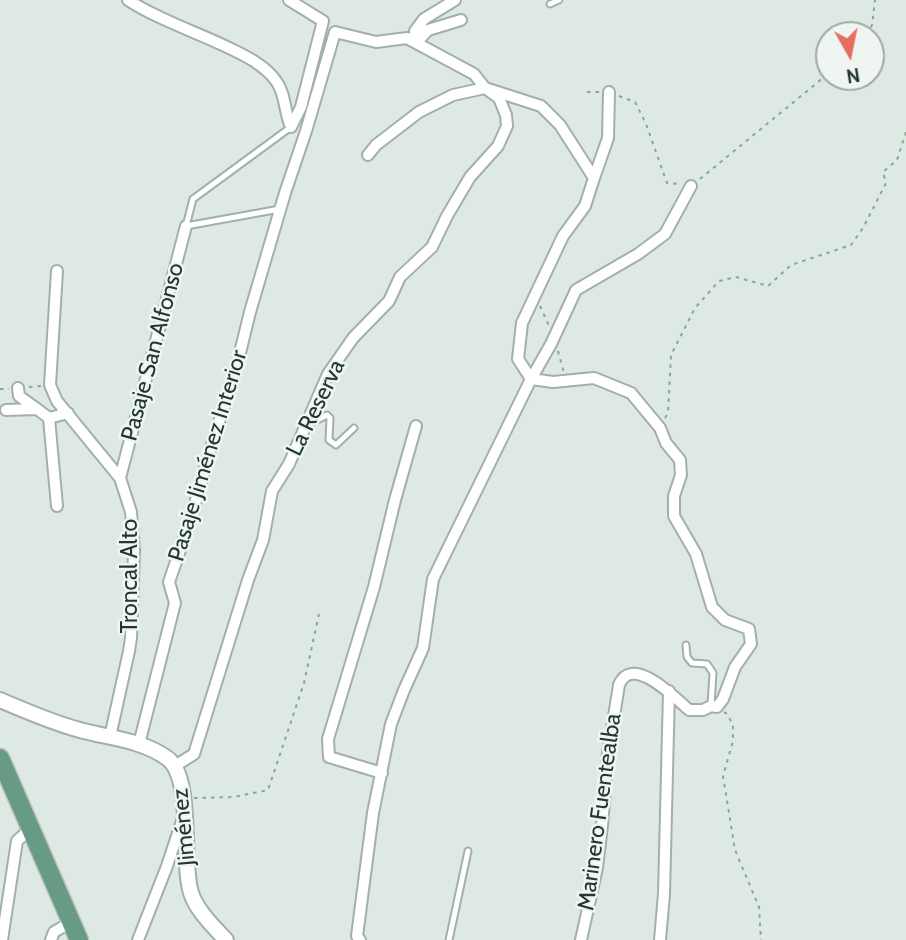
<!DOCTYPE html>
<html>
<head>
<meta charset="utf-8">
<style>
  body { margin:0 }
  #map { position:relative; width:906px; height:940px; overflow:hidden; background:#dfe9e3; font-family:Cabin,sans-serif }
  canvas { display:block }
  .north { position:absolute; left:815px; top:21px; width:70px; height:70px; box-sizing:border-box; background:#eff6f2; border:2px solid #9daaa4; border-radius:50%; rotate:171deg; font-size:19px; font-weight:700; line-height:28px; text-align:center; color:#22382e }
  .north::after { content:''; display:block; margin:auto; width:24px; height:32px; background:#e76d60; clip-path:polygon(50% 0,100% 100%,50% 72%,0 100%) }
</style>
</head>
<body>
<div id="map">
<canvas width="906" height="940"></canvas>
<div class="north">N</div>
</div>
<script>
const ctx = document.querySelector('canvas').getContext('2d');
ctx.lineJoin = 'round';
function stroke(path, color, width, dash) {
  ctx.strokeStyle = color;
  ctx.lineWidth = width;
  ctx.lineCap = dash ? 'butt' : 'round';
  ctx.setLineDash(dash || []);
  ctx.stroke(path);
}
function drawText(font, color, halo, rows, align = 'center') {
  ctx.font = font + ' Cabin,sans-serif';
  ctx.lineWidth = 5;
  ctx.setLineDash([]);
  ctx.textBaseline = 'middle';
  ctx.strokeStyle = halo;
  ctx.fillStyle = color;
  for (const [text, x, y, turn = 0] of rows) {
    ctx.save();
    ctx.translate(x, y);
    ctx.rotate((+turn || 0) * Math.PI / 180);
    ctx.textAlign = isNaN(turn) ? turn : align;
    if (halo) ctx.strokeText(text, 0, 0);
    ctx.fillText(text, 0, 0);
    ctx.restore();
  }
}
const service = new Path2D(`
  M550,4L559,0
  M280,209L186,226L193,199L291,127
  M309,424L327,415L330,418L329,440L336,445L354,428
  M686,645L687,657L692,663L707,664L713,673L711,705
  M449,940L468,851`);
const minor = new Path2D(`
  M128,0C159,20 194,31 227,47C244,55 265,65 276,81C286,94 284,112 291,127L301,107L323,21L289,0
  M416,43L415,31L424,19L455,0
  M416,43L428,30L461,20
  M368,155L376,145L419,112L453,95L485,88L541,106L560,125L594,178L585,206L563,236L522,323L518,359L531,379L553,382L594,378L631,393L660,428L666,443L680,460L681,475L674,496V516L696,554L712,607L725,620L749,629L751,644L735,667L723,699L717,707L711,706L703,710H689C675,698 632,653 619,685L608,753L602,826L597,868L581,940
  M594,178L608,138L609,92
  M57,271L50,385L57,401L120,478L131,512L134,551L131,638L129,651L110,737
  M18,388L19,396L37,409
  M6,410L37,409L49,418
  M120,478L186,226
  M57,506L49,418L68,413
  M139,744L175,603L169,582L191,518L209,454L237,365L250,312L285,193L306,131L335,32L376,42L407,38L474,74L485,88L499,98L506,115L507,126L498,146L470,177L447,216L432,247L400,277L389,301L353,338L328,374L289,464L272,491L263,540L248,580L194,754L175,766
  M382,773L329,757L328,739L374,587L395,500L416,426
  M2,940L17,841L30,829
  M51,940L54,932L71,922
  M138,940L167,866L183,818
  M360,940L357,936L373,813L391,724L404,690L423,648L433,579L531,379L551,344L576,290L638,254L665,234L691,186
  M660,940L664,894L669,691`);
const tertiary = new Path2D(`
  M0,700C26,711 53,723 80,730C109,738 142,740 167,758C194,777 181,862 191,893C197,911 213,926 226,940`);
const primary = new Path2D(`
  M0,758L79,940`);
stroke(service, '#a3b0a9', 9);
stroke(minor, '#a3b0a9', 14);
stroke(tertiary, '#a3b0a9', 18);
stroke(primary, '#bdc3c0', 21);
stroke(new Path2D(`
  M867,35L872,25L875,0
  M587,92H600
  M619,96L635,102L646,124L667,183L679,184
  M700,179L829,73
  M540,306L549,326
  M558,351L564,373
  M29,387L41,386
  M0,389H9
  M665,418L668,413L671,355L695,308L719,281L736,277L768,286L791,265L851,245L863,228L886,183L883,172L897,160L906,132
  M724,712L727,714L733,725V741L723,776L735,850L759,907L761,940
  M194,798L234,797L268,790L304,683L319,614`), '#82aa98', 2, [3.5, 5]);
stroke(service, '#fff', 5);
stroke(minor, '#fff', 10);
stroke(tertiary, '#fff', 14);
stroke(primary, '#679b86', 18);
drawText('23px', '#22382e', '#eff6f2', [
  ["Pasaje San Alfonso",153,352,-75],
  ["La Reserva",316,408,-64],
  ["Pasaje Jiménez Interior",208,456,-73],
  ["Troncal Alto",130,576,-90],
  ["Marinero Fuentealba",600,812,-82],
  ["Jiménez",184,827,-95]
]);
</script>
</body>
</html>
